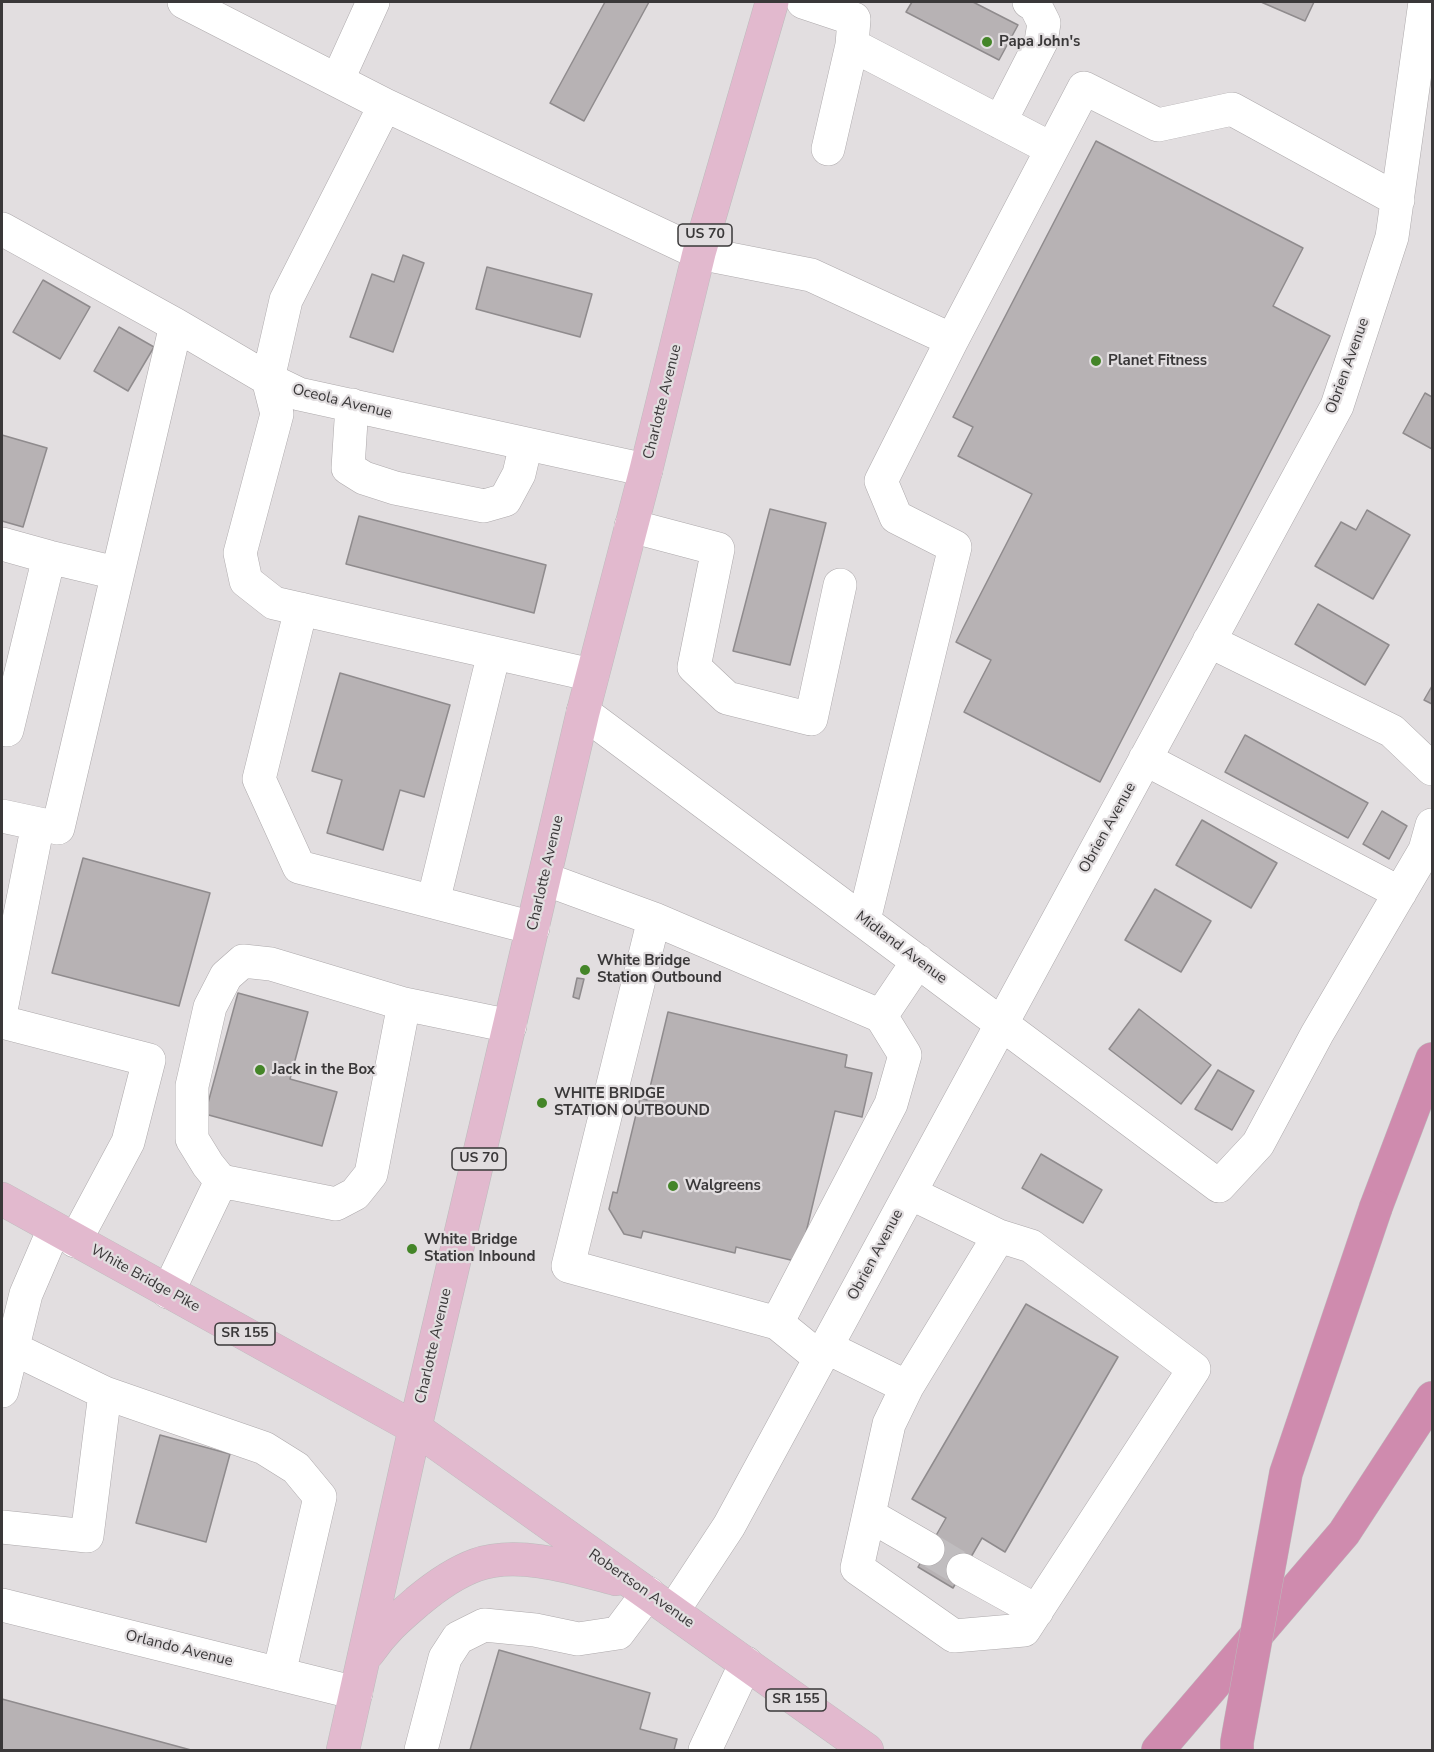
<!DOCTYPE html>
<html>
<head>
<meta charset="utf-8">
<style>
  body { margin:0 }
  #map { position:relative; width:1434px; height:1752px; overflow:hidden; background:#e2dee0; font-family:"Nunito Sans",sans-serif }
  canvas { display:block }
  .frame { position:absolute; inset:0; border:3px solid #3a3839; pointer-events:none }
</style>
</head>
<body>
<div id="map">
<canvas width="1434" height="1752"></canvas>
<div class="frame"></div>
</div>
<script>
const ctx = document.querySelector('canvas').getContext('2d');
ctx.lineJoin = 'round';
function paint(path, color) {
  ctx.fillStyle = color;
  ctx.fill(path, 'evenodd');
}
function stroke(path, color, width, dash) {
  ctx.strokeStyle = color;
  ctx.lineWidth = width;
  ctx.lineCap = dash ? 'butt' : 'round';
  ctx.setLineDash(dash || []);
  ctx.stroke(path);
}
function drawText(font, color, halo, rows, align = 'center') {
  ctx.font = font + ' "Nunito Sans",sans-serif';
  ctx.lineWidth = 4.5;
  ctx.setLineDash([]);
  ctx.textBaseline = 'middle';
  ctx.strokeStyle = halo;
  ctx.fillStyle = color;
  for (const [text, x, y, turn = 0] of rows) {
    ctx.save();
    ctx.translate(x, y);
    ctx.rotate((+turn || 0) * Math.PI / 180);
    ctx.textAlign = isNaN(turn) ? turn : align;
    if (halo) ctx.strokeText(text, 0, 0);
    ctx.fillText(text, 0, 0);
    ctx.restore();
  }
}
const building = new Path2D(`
  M605,2H649L584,121L550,103Z
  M912,2H973L1018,25L999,60L906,12Z
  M1261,2H1314L1305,21Z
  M1096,141L1303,248L1273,306L1330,336L1100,782L964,712L991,660L956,642L1032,494L958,456L973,427L953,417Z
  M403,255L424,263L393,352L350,337L372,274L394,282Z
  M487,267L592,294L580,337L476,309Z
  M43,280L90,307L60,359L13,332Z
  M119,327L154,347L128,391L94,371Z
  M1425,393L1432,397V449L1403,433Z
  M2,435L47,448L23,527L2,521Z
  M770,509L826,523L790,665L733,651Z
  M1367,510L1410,535L1373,599L1315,566L1341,522L1356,530Z
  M359,516L546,565L534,613L346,564Z
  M1318,604L1389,645L1365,685L1295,644Z
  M340,673L450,705L424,797L400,790L383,850L327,833L342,780L312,771Z
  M1432,686V704L1424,700Z
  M1245,735L1368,803L1348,838L1225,772Z
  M1382,811L1407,826L1389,859L1363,844Z
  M1202,820L1277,863L1251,908L1176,865Z
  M83,858L210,893L179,1006L52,973Z
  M1155,889L1211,921L1181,972L1125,940Z
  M577,978L584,979L579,999L573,997Z
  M238,993L308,1012L290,1079L337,1092L322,1146L205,1114Z
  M1139,1009L1211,1065L1181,1104L1109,1049Z
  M668,1012L847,1055L845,1067L872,1073L862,1117L835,1111L799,1262L736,1247L735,1253L643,1231L641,1238L624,1234L609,1209L613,1192L617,1193L640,1098L647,1100Z
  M1218,1070L1254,1091L1232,1130L1195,1109Z
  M1041,1154L1102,1190L1083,1223L1022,1188Z
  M1026,1304L1118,1357L1005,1552L982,1538L953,1588L918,1567L946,1518L912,1499Z
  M160,1435L230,1454L206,1542L136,1523Z
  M499,1650L650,1693L640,1729L677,1739L674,1750H470Z
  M2,1699L191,1750H2Z`);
paint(building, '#b7b2b4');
stroke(building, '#8f8b8d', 1.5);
stroke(new Path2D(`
  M928,1549L963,1570`), '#c0bdbf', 33, [33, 16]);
const minor = new Path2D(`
  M184,2L385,105
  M803,2L854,19L852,45L828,149
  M852,45L1052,149
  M338,79L373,2
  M1000,122L1041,42L1044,23L1035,5L1029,2
  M2,229L176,325L268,379L299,394L646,470
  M352,405L348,468L364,478L395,488L484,506L505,500L519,474L526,444
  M631,526L718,549L694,667L727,698L811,719L840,585
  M2,544L49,557
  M301,609L259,779L299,867L533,928
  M1209,641L1392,731L1432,769
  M592,675L274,603L246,581L240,553L277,414L268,379L286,300L385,105L699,253L811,275L952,340L1084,88L1158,125L1232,109L1398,200
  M583,712L1219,1186L1258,1144L1317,1034L1425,850L1432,825
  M2,729L7,730L49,557L116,573
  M1145,759L1400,893
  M2,816L58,828L176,325
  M545,879L654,919
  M433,902L494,653
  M864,920L955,547L896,517L881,481L952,340
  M2,1005L38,824
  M881,1016L918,961
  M2,1022L149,1060L128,1142L75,1241
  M221,1181L208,1165L192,1139V1086L210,1007L226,976L243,961L271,964L404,1004
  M910,1193L999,1236L1031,1246L1194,1369L1024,1630L954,1636L857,1568L889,1424L907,1387L999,1236
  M168,1292L221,1181L336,1204L355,1194L371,1174L404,1004L510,1026
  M777,1323L891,1104L905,1055L881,1016L654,919L568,1266L777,1323L820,1358
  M826,1347L907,1387
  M2,1391L26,1294L54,1229
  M105,1393L264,1448L296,1468L320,1497L279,1674
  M869,1515L928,1549
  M2,1527L87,1536L105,1393L12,1348
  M963,1570L1037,1611
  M2,1605L356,1693
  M673,1611L729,1526L1337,406L1392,237L1425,2
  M421,1750L445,1658L458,1638L484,1625L535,1630L578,1639L618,1633L648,1593
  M705,1750L746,1663`);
const major = new Path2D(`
  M2,1199L415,1428L867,1750
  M368,1653C384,1630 397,1619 418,1601C436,1586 454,1573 476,1565C518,1550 575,1568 616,1579
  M343,1750L415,1428L583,712L646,470L699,253L772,2`);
const highway = new Path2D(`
  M1376,1207L1432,1059
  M1158,1750L1344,1533L1432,1398`);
stroke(minor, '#ada9ab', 34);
stroke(major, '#bcbbbc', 34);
stroke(highway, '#bcbbbc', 34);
stroke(minor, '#fff', 33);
stroke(major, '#e2b9ce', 33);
stroke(highway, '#cf8bae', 33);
const highwayBridge = new Path2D(`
  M1237,1750V1742L1286,1473L1376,1207`);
stroke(highwayBridge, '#bcbbbc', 34, []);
stroke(highwayBridge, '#cf8bae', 33);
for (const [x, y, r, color] of [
  [987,42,6,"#448528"],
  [1096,361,6,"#448528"],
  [585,970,6,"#448528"],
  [260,1070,6,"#448528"],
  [542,1103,6,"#448528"],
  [673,1186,6,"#448528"],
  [412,1249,6,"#448528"]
]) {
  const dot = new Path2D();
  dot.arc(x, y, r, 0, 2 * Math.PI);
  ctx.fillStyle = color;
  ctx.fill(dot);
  stroke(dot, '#e2dee0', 2);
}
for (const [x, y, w] of [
  [705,235,54],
  [479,1159,54],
  [245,1334,60],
  [796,1700,60]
]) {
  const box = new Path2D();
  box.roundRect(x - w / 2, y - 11, w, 22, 4.5);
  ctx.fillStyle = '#e2dee0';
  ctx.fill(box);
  stroke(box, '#3a3839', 1.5);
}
drawText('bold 14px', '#3a3839', null, [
  ["US 70",705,235],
  ["US 70",479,1159],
  ["SR 155",245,1334],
  ["SR 155",796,1700]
]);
drawText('bold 15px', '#3a3839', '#e2dee0', [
  ["Papa John's",999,42],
  ["Planet Fitness",1108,361],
  ["White Bridge",597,961],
  ["Station Outbound",597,978],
  ["Jack in the Box",272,1070],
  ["WHITE BRIDGE",554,1094],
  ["STATION OUTBOUND",554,1111],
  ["Walgreens",685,1186],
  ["White Bridge",424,1240],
  ["Station Inbound",424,1257]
], 'left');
drawText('15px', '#3a3839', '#e2dee0', [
  ["Obrien Avenue",1348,366,-70],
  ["Oceola Avenue",342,402,14],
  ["Charlotte Avenue",663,402,-76],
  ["Obrien Avenue",1108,828,-61],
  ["Charlotte Avenue",546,873,-77],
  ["Midland Avenue",901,948,37],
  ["Obrien Avenue",876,1255,-62],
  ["White Bridge Pike",145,1279,29],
  ["Charlotte Avenue",434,1346,-77],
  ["Robertson Avenue",641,1589,35],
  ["Orlando Avenue",179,1649,14]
]);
</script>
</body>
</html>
